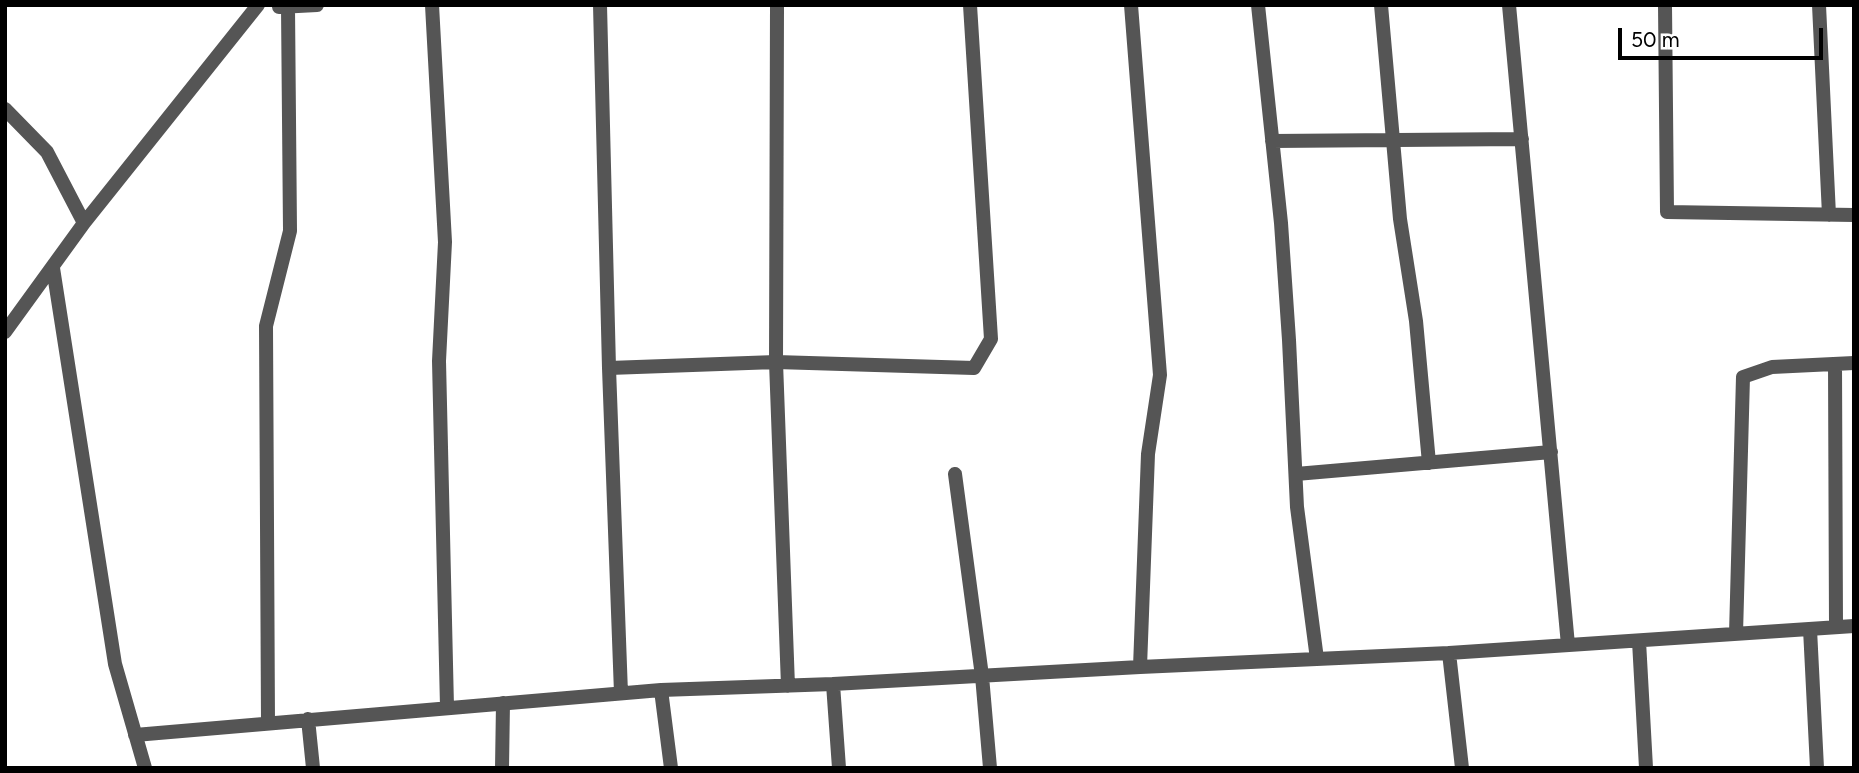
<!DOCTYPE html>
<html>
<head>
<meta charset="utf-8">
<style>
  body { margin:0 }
  #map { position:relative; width:1859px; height:773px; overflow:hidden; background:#fff; font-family:Figtree,sans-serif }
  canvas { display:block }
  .frame { position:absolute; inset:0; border:7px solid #000; pointer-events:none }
  .scale { position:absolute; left:1618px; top:28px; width:205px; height:32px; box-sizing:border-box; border:4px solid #000; border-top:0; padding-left:9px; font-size:21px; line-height:24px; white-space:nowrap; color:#000; -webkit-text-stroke:5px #fff; paint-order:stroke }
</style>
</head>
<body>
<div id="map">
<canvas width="1859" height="773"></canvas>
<div class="frame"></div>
<div class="scale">50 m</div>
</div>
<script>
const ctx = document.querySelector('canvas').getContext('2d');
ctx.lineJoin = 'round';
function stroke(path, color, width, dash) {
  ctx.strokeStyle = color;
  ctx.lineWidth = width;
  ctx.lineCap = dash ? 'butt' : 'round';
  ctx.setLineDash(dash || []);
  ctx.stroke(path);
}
stroke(new Path2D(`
  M432,5L445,242L439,361L447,707
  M600,5L609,368L621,693
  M777,5L776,362L788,686
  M1131,5L1160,375L1148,454L1140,667
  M1258,5L1281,223L1289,340L1297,507L1317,659
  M1381,5L1400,219L1416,321L1429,463
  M1509,5L1568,645
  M1665,5L1667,212L1854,215
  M1819,5L1829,215
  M279,7L317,5
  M5,109L47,152L84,223
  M1272,141L1522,139
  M53,268L115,664L145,768
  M5,332L84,223L258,5
  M1835,364L1836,627
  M609,368L776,362L974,368L991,339L970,5
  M955,474L982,676L990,768
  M1296,474L1551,452
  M1810,629L1817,768
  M1736,634L1743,377L1772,367L1854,363
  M1639,641L1646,768
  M1449,653L1462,768
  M833,684L839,768
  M661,690L833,684L1140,667L1449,653L1854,626
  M308,719L313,768
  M268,723L266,326L290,231L288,7L280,5
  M135,735L661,690L671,768
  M502,768L503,703`), '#555', 14);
</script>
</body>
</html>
